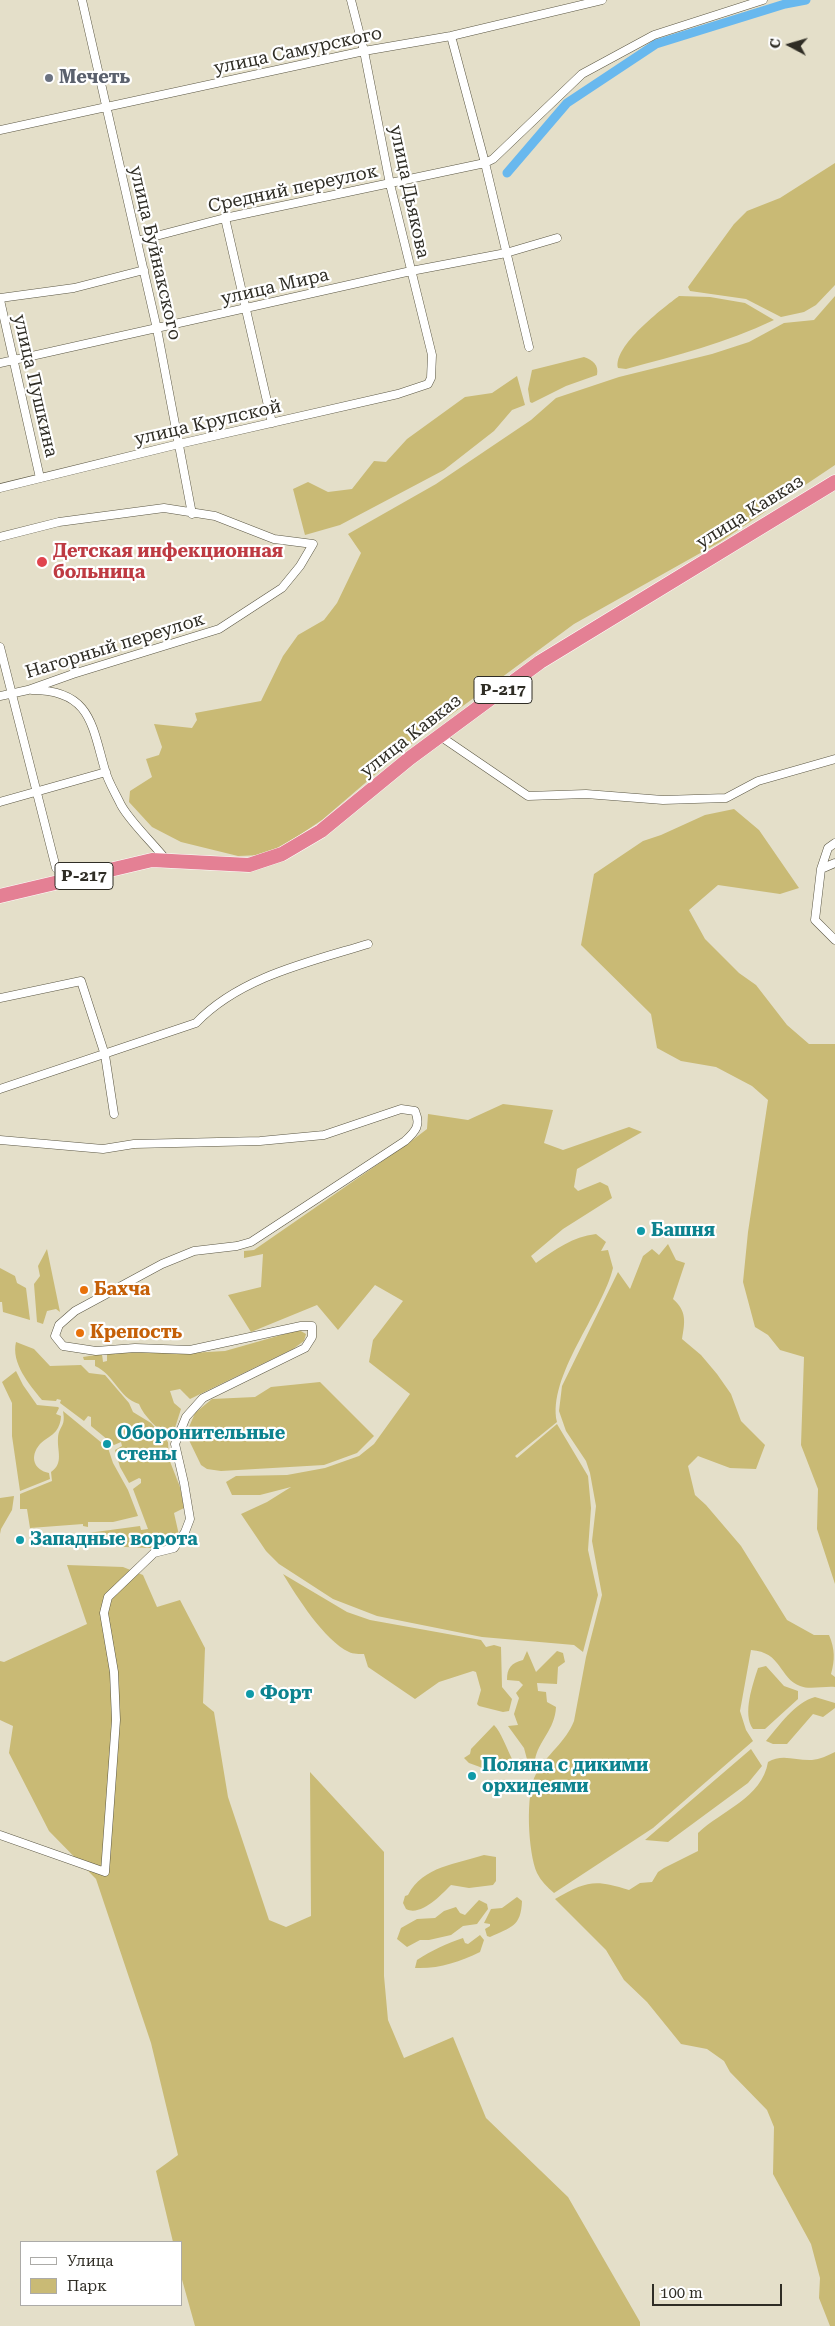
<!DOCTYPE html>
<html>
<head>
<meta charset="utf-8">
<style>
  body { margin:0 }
  #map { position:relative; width:835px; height:2326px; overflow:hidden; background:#e4dfc9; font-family:"Roboto Serif",serif }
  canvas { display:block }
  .legend { position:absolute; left:20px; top:2241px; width:162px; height:65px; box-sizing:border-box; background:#fff; border:1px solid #acaba8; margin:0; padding:6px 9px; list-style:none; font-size:15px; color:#2f2d25 }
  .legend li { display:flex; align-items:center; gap:10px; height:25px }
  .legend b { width:25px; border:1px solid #acaba8 }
  .north { position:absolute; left:765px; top:20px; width:50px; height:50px; -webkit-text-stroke:4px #fff; paint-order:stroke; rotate:276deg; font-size:14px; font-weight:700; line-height:20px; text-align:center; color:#2f2d25 }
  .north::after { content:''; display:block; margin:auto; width:18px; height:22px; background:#2f2d25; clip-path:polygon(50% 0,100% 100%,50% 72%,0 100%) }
  .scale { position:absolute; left:652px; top:2284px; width:130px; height:22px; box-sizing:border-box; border:2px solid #2f2d25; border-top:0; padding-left:6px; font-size:15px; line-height:18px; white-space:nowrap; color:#2f2d25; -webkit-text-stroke:4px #fff; paint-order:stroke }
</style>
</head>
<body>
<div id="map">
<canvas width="835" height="2326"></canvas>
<ul class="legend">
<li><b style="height:6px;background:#fff"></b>Улица</li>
<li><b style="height:14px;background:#c9ba75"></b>Парк</li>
</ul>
<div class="north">С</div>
<div class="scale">100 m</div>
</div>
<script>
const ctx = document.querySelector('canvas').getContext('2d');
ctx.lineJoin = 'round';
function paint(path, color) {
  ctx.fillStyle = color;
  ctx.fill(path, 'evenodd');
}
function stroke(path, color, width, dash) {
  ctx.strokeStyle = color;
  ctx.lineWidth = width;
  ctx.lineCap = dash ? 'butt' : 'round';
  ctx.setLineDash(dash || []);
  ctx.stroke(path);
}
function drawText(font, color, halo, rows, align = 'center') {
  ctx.font = font + ' "Roboto Serif",serif';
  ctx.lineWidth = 4.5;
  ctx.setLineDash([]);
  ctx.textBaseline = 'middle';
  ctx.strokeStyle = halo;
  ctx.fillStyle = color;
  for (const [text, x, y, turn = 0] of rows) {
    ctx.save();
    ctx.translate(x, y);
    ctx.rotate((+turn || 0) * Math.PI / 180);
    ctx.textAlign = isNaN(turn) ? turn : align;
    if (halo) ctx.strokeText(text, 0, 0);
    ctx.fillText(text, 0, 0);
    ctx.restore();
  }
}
paint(new Path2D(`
  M835,163V285L816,305L804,312L781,317L746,299L690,291L688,287L734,224L747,211L780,198Z
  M679,296L710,297L745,303L774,320C725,343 678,355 626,369L618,368C613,346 663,308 679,296Z
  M835,296V465L720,542L574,624L406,748L322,820L286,844L262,855L238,856L181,842L152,827L129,802L130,791L152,777L146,759L159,755L162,747L154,724L192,728L197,720L195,713L261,701L283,656L298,635L324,620L337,603L361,553L348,534L436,484L531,420L556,398L619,377L712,354L749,342L784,323L814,320Z
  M584,357C593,360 599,365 597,375L566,386L532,403L530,402L528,389L532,370Z
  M517,376L525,405L512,410L494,431L444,470L340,525L305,535L293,489L308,482L328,492L352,489L374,461L386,462L407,439L465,397L492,393Z
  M734,809L759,830L799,888L780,894L718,885L689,910L705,939L739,973L756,985L787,1025L809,1044H835V1584L817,1529L818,1489L801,1445L804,1357L780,1350L768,1335L755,1327L743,1282L748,1232L768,1100L752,1086L716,1067L681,1061L657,1048L651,1014L581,945L594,874L643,841L661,835L705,815Z
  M503,1104L553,1110L544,1143L563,1150L629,1127L642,1132L577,1169L574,1187L578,1191L600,1182L608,1186L612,1198L563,1229L531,1256L536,1263C556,1249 572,1237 596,1234L606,1242L601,1251L608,1250L613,1268C602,1313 547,1377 557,1422L515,1456L517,1458L557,1424L588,1476L591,1508L588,1550L598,1595L583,1652L574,1645L482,1637L377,1616L333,1599L279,1564L266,1551L241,1514L267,1502L291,1487L260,1495H232L226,1482L236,1476L287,1475L325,1468L359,1456L374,1444L410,1394L369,1362L373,1340L403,1301L375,1285L338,1330L317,1305L251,1332L228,1295L261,1287L263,1254L244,1258V1251L254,1250L410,1142L427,1129L428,1114L468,1120Z
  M668,1244L676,1260L685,1263L673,1299C687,1311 685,1322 682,1339L701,1355L717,1374L731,1394L741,1421L765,1445L756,1469L730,1468L698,1456L688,1466L695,1495L706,1505L741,1546L787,1620L814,1635H829C835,1649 835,1660 831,1674L835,1677V1687C824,1686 809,1690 800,1686C779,1678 782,1652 751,1650L740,1711L746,1730L753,1741L653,1828L554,1893C547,1887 541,1881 537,1873C528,1853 525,1793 536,1774C546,1755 566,1742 574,1721L586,1657L602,1595L592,1541L596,1506L590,1473L586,1461L566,1431L559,1411L562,1386L618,1272L630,1289L643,1256L652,1249L659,1255Z
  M47,1249L60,1312L56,1309L47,1311L43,1324L37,1322L34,1284L40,1276L38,1266Z
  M0,1268L15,1276L17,1283L26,1288L30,1320L3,1312L2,1302H0Z
  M299,1330L306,1334L304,1341L293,1349L190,1399L180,1389L170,1391L174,1403L181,1409L174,1431L168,1438C158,1428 144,1417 139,1404C118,1397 115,1375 95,1366V1360H84L83,1357L102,1354L103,1362L107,1361V1354L136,1350L190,1353L225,1351Z
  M16,1342L34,1349L50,1366L81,1365L89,1373L105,1375L129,1403L133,1412L151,1423L168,1442L169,1459L180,1487L184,1508L174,1513L179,1535L172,1543L166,1538L152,1548L98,1546L90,1544L88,1533L140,1526L141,1530L148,1529L133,1489L141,1483V1479L139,1478L129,1483L120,1467L115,1450L122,1446L121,1442L114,1445L91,1426V1417L88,1416L84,1421L60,1403L61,1400L57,1399L56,1401L42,1400C29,1384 11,1363 16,1342Z
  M16,1371L23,1385L37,1405L58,1407L59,1408L56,1414L61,1416C61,1421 59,1427 56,1431C52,1436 45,1439 40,1444C29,1457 34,1470 49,1473L50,1479L20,1491L12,1436V1403L2,1382Z
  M320,1382L374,1436L357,1453L324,1465L221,1471L207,1469L201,1465L186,1434L195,1413L212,1399L255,1397L271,1387Z
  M63,1411L108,1448L113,1463L128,1490L138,1516L113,1522H88V1527L83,1526V1524L30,1528L27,1509H20V1494L52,1481L51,1472C64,1463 57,1451 58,1438C59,1425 66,1428 63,1411Z
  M14,1496L12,1510L1,1529L0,1534V1498Z
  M67,1565L123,1567L143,1575L157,1607L180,1600L205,1648L203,1703L214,1712L228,1797L269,1920L286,1927L311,1916L310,1772L384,1852V1976L388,2020L404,2058L453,2037L486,2118L568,2197L640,2322V2326H195L181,2276V2242H173L156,2171L178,2155L151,2043L96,1879L49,1831L9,1753L13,1726L0,1720V1661L4,1662L87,1624Z
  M283,1574L347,1612L370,1620L481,1640L486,1647L494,1645L501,1647L502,1687L512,1699L509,1711L503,1712L479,1706L477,1704L481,1690L476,1672L473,1671L439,1682L415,1699L368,1667L364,1654C360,1654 353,1654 349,1652C324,1640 297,1597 283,1574Z
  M527,1651L536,1672L557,1651L563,1653L565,1662L558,1667L557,1684L537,1683L538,1691L546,1692L547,1702L556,1707C555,1730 538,1741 535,1760L528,1763L524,1748L508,1726L518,1725L514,1714L519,1698L516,1693L523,1685L519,1681L507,1680C507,1668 511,1663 523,1660Z
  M766,1666L784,1686L798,1691V1699L765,1729H753C742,1714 753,1684 758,1668Z
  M815,1697L835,1703V1708L823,1717L813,1714L787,1744H773L766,1741C779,1726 795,1702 815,1697Z
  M494,1725C501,1732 507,1749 512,1759L510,1764L498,1763L496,1769L491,1771L469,1763L464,1758L470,1754L471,1749Z
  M751,1749L762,1766L748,1783L668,1842L645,1840Z
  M835,1752V2326H830L819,2298L820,2278L811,2244L773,2174L774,2127L767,2110L730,2072L724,2061L707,2049L681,2044L647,2002L624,1980L606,1950L555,1899C587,1881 594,1879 629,1890L640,1883L652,1882L658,1872L664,1868L698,1851V1833C721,1811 762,1798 768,1762C782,1753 797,1761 812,1760C820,1759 827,1756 835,1752Z
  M484,1855L496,1857V1881L493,1885L469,1888L451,1885C442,1894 421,1917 406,1909L403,1903L405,1896L408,1895C423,1866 457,1864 484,1855Z
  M517,1897L522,1901C521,1927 511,1927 490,1937L487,1936L485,1929L490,1926V1924L484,1923L491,1909L502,1908Z
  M479,1900L487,1904L488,1909L477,1924L463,1926L451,1935L429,1940H420L407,1947L397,1939L401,1928L417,1919L435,1918L444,1911L456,1907L460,1913L465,1915Z
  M480,1935L484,1940L480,1952C459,1962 439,1969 415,1968L417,1960C430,1951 448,1943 463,1938L465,1943L468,1944Z`), '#c9ba75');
stroke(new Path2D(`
  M507,173L567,103L656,44L785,4L806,0`), '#68b8ee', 9);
const minor = new Path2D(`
  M82,0L157,329L192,514
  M451,36L485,163L529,347
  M0,130L364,51L451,36L602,0
  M225,218L272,423
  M137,241L225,218L485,163L493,159L582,74L654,35L763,0
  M0,298L74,288L144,270
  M0,300L40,478
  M0,363L411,271L506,253L557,238
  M0,488L179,444L398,394L428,384L431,378L432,355L390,184L364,51L351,0
  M0,537L59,522L164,508L215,516L274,539L313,544L300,566L282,588L219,629L73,674L28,690L0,696
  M0,647L56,868
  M32,690C91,690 92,726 105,770C108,782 116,794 121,805C131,823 154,844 167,861
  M440,736L528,796L586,794L663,800L726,798L758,781L835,759
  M0,802L106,772
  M835,843L828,848L821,869L835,863
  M821,869L815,920L835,940
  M0,998L81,981L105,1055L114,1114
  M0,1089L196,1023C240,977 309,962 368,944
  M0,1140L103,1149L134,1144L260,1141L324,1135L401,1109L415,1111C421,1125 416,1131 405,1141L251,1242L237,1246L194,1251L162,1264L75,1311L59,1325L55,1336L63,1346L96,1351L135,1348L190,1350L301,1326H312V1337L305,1348L203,1398L186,1417L175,1444L184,1483L190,1519L185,1532L174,1548L154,1553L108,1597L104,1613L114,1672L116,1720L105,1872L0,1835`);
const trunk = new Path2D(`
  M0,896L152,860L249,865L282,854L321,831L410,758L540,662L835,482`);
stroke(minor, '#5b5744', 9);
stroke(trunk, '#fff', 15);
stroke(minor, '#fff', 8);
stroke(trunk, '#e48094', 14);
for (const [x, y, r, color] of [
  [49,78,5,"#6b7280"],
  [42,562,6,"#e0444e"],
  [641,1231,5,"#0f9aa8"],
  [84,1290,5,"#e8710a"],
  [80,1333,5,"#e8710a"],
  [107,1444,5,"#0f9aa8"],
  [20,1540,5,"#0f9aa8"],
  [250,1694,5,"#0f9aa8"],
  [472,1776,5,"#0f9aa8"]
]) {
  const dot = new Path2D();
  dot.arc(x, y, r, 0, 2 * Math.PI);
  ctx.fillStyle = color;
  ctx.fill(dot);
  stroke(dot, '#fff', 2);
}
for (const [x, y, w] of [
  [503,690,58],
  [84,876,58]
]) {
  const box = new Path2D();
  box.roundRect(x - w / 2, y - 13.5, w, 27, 4);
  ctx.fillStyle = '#fff';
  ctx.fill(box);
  stroke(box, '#2f2d25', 1);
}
drawText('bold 16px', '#2f2d25', null, [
  ["Р-217",503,690],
  ["Р-217",84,876]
]);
drawText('18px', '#2f2d25', '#fff', [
  ["улица Самурского",298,51,-12],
  ["Средний переулок",293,189,-12],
  ["улица Дьякова",409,192,78],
  ["улица Буйнакского",155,253,77],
  ["улица Мира",275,287,-13],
  ["улица Пушкина",35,386,77],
  ["улица Крупской",208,423,-13],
  ["улица Кавказ",750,512,-32],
  ["Нагорный переулок",115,646,-17],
  ["улица Кавказ",411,736,-38]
]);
drawText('bold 18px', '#5b616d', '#fff', [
  ["Мечеть",59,78]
], 'left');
drawText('bold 18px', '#be3a42', '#fff', [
  ["Детская инфекционная",53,552],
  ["больница",53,573]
], 'left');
drawText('bold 18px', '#0d838f', '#fff', [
  ["Башня",651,1231],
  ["Оборонительные",117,1434],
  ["стены",117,1455],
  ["Западные ворота",30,1540],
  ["Форт",260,1694],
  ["Поляна с дикими",482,1766],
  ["орхидеями",482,1787]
], 'left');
drawText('bold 18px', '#c56008', '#fff', [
  ["Бахча",94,1290],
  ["Крепость",90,1333]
], 'left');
</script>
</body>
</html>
